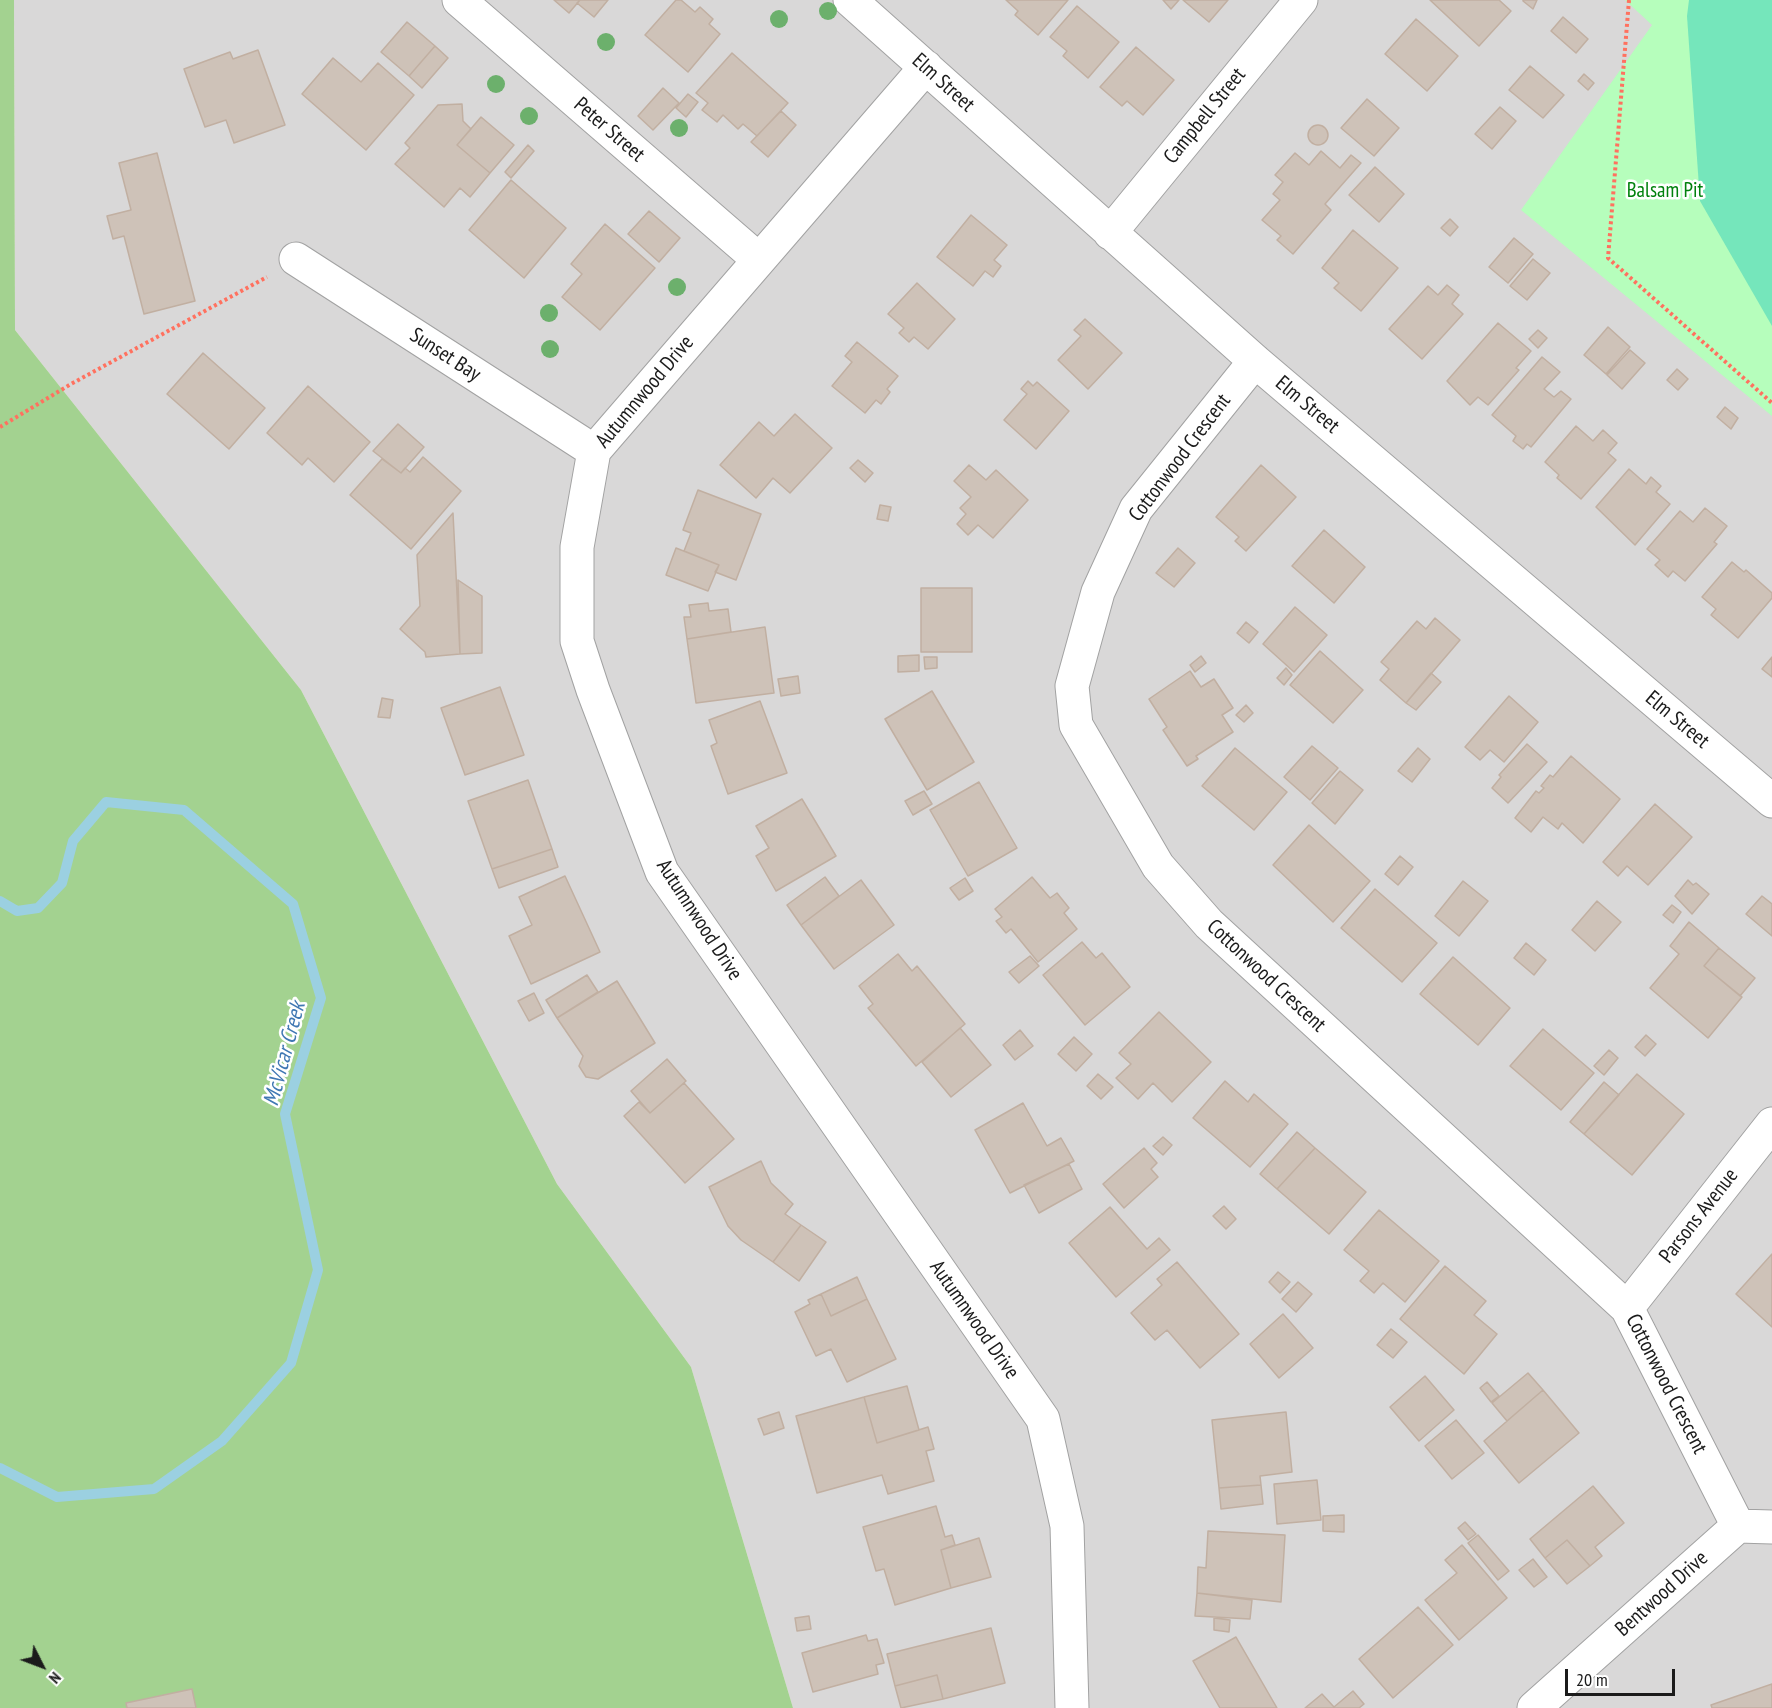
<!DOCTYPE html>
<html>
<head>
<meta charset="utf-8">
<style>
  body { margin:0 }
  #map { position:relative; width:1772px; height:1708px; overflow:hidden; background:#eee9df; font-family:"PT Sans Narrow",sans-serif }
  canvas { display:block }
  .north { position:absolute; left:12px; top:1636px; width:60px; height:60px; -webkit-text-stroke:4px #fff; paint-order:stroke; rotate:132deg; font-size:16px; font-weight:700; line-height:24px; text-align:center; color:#1b1b1b }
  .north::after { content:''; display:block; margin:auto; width:21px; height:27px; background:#1b1b1b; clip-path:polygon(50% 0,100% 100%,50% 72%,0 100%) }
  .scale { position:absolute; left:1565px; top:1669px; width:110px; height:27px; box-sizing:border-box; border:3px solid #1b1b1b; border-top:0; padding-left:8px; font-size:18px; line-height:21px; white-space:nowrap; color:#1b1b1b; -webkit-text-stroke:4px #fff; paint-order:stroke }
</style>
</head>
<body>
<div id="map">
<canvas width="1772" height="1708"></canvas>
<div class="north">N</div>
<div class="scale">20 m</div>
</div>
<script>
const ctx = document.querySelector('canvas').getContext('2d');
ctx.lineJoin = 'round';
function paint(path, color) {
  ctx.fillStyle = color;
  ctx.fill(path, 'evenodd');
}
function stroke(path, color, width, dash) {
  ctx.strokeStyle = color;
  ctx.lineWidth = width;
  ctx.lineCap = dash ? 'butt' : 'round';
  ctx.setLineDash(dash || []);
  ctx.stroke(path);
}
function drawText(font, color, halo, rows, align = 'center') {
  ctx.font = font + ' "PT Sans Narrow",sans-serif';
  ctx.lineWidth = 5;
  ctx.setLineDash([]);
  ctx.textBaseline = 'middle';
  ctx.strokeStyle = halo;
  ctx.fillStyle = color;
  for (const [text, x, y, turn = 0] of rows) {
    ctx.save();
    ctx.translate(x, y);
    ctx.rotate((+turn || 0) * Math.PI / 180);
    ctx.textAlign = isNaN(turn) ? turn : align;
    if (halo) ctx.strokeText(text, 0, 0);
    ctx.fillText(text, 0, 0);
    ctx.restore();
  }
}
paint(new Path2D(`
  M14,0H1772V1708H793L691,1367L557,1184L301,690L15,330Z`), '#d9d8d8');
paint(new Path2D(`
  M0,0H14L15,330L301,690L557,1184L691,1367L793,1708H0Z`), '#a3d290');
paint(new Path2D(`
  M1625,0H1772V416L1521,210L1652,25Z`), '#b6febc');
paint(new Path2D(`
  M1689,0H1772V326L1700,201L1687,16Z`), '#75e6bb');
stroke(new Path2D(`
  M0,901L17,911L38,908L62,883L73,841L106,802L184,810L293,904L321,998L285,1114L318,1270L291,1363L222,1441L154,1489L57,1497L0,1468`), '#9bd0e1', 10);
const building = new Path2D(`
  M554,0H580L569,13Z
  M580,0H608L594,17L577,3Z
  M676,0H681L695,12L700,7L713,19L709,24L720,34L688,72L645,35Z
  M1006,0H1068L1038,35L1015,15L1018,11Z
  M1163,0H1179L1171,9Z
  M1183,0H1228L1209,22Z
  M1430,0H1499L1511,11L1479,46Z
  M1537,0L1533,9L1523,1V0Z
  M1077,6L1119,42L1088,78L1063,56L1067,51L1050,37Z
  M1563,17L1588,39L1576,53L1551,31Z
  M1416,19L1458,56L1427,91L1385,54Z
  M407,22L435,46L409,76L381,52Z
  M435,46L448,58L422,88L409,76Z
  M1136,47L1174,80L1143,115L1127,101L1122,106L1100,87Z
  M258,50L285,125L234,143L226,120L205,127L184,69L230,52L233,59Z
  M732,53L788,103L757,136L743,124L738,129L723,115L717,122L702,110L708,103L696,93Z
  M333,58L361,82L378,63L414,95L366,150L302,94Z
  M1530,66L1564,95L1543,118L1509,90Z
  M1584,74L1594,83L1588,90L1578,81Z
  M663,88L679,103L653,130L638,116Z
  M688,94L698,102L686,117L676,108Z
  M1367,99L1399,128L1374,156L1341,128Z
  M462,104L463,121L471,129L457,145L490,173L470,197L460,188L444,207L395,164L410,148L405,143L438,105Z
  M1500,107L1516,121L1492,149L1475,134Z
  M781,111L796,125L768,157L751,142Z
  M481,117L514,145L490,173L457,145Z
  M1308 135a10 10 0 1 1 20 0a10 10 0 1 1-20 0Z
  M528,145L534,151L511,178L505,172Z
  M1321,151L1340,168L1351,155L1361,163L1325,204L1331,210L1293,254L1277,240L1281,236L1262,220L1280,200L1273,194L1283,182L1275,175L1295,153L1309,165Z
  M157,153L195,301L144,314L124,236L113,239L107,216L131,210L119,163Z
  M1375,167L1404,194L1379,222L1349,195Z
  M511,180L566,228L524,278L469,230Z
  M649,211L680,238L659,262L628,234Z
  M971,215L1007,245L994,260L1001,266L993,277L985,271L973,286L937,257Z
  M1450,219L1458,227L1450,236L1441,228Z
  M605,224L655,268L600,330L562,297L582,274L571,264Z
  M1353,230L1398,268L1361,311L1334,288L1339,283L1322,268Z
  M1514,238L1533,254L1508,283L1489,267Z
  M1533,259L1550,273L1527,300L1510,286Z
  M917,283L955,319L928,349L914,337L909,342L899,333L904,328L888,314Z
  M1447,285L1459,295L1452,304L1463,314L1422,359L1389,329L1428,286L1438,295Z
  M1085,319L1122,353L1088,389L1058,360L1081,336L1074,330Z
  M1498,323L1531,351L1516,368L1519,370L1488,405L1478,397L1470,405L1447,381Z
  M1608,327L1630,347L1606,374L1584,355Z
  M1538,330L1547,338L1538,348L1529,339Z
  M857,342L898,376L887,389L890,392L881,404L876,400L865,413L832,386L852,362L845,356Z
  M1630,350L1645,363L1622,389L1607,375Z
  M203,353L265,408L229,449L167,394Z
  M1542,357L1560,372L1544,389L1554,397L1561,391L1571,399L1531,447L1527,444L1523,449L1513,441L1516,436L1492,415Z
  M1677,369L1688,379L1678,390L1667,380Z
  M1028,381L1033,386L1037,382L1069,411L1036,449L1004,420L1027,394L1021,389Z
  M308,386L370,442L334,482L308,458L302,465L267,433Z
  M1725,407L1738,418L1731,429L1717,417Z
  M795,414L832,448L790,493L773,478L756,498L720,465L759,422L774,436Z
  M398,424L424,447L401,473L373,451Z
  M1576,426L1593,441L1603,430L1617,443L1608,453L1616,460L1581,499L1557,478L1559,475L1545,462Z
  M423,457L461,491L411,549L350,495L382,459L401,473L405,468L410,472Z
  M858,460L873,473L865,482L850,468Z
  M969,465L986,480L996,470L1028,500L993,538L978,525L968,535L957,524L966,514L960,508L971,497L954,481Z
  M1261,465L1296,497L1246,551L1235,541L1239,537L1216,517Z
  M1629,469L1646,484L1651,477L1661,486L1656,492L1670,504L1635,545L1596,507Z
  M698,490L761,514L736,580L715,572L719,565L684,551L691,533L683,530Z
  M880,505L891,507L888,521L877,519Z
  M1705,508L1727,526L1714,542L1717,544L1685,581L1673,571L1668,577L1655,565L1660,560L1647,549L1680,511L1693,522Z
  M453,513L460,654L426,657L425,652L400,629L420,606L417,555Z
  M1324,530L1365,567L1334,603L1292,566Z
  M676,548L719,565L708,591L666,575Z
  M1178,548L1195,563L1174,587L1156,573Z
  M1732,562L1744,572L1746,570L1772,593V598L1738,638L1711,615L1716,609L1702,597Z
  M458,580L482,596V653L460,654Z
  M921,588H972V652H921Z
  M708,603L709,611L728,609L731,632L687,639L684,617H691L689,605Z
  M1295,607L1327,635L1294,672L1263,644Z
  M1435,618L1460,640L1406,703L1380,680L1389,669L1381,662L1417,621L1426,629Z
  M1246,622L1258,632L1249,643L1237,633Z
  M765,627L774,693L696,703L687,639Z
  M1320,651L1363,690L1333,723L1290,685Z
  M919,655V671L898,672V656Z
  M1201,656L1206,663L1195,672L1190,665Z
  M924,657H937V668L925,669Z
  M1772,657V677L1762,669Z
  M1286,668L1292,675L1284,685L1277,678Z
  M1190,671L1201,687L1214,679L1233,708L1222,715L1233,732L1196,756L1198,759L1187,766L1163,730L1167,727L1149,699Z
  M1431,673L1441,682L1416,710L1406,703Z
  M798,676L800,693L781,696L778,679Z
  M500,687L524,755L465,775L441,708Z
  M932,691L974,762L927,790L885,719Z
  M1509,696L1538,722L1504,762L1490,750L1480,760L1465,747Z
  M382,698L393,700L390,718L378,717Z
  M760,701L787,773L728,794L711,746L717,743L709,720Z
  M1246,705L1253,713L1244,722L1236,715Z
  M1527,744L1547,762L1508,803L1492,788L1501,777L1499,775Z
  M1312,746L1338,768L1310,800L1284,777Z
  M1235,748L1287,792L1254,830L1202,786Z
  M1418,748L1430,759L1412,782L1398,771Z
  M1571,756L1620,799L1583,843L1562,823L1558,829L1543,817L1531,832L1515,818L1536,791L1539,793L1544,788L1541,786L1550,775L1553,777Z
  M1340,771L1363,790L1335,824L1312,803Z
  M528,780L552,849L492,869L468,801Z
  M979,782L1017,848L968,876L930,810Z
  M924,791L932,804L913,815L905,801Z
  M802,799L836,856L776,891L756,856L769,848L756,826Z
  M1655,804L1692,837L1648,885L1627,866L1618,876L1603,862Z
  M1309,825L1370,881L1333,922L1273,865Z
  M552,849L558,867L499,888L492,869Z
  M1400,856L1413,867L1398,885L1385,874Z
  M565,876L600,952L531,984L509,936L532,925L519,897Z
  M825,877L839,896L801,925L787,905Z
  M1032,877L1050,898L1057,893L1069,908L1064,913L1077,929L1038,962L1011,929L1006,933L996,921L1002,917L995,909Z
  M965,878L973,891L959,900L950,888Z
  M861,880L894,925L834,969L801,925Z
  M1688,880L1693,885L1696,883L1709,894L1692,914L1675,896Z
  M1463,881L1488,901L1459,936L1435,916Z
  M1375,889L1437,943L1402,982L1341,928Z
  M1762,896L1772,904V936L1746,914Z
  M1597,901L1621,922L1595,951L1572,930Z
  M1672,905L1681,912L1673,923L1663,915Z
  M1689,922L1719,948L1704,966L1742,997L1708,1038L1650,988L1679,954L1670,946Z
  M1082,942L1096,958L1102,953L1130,987L1085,1025L1043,975Z
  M1526,943L1546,960L1534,975L1514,958Z
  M1719,948L1755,978L1740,996L1704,966Z
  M898,954L912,971L917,966L965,1024L916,1066L868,1008L873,1004L859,986Z
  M1030,956L1039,966L1019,983L1009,972Z
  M1453,957L1510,1008L1478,1045L1420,994Z
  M587,975L598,992L557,1018L546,1000Z
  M617,981L655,1043L598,1079L586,1077L579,1066L583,1056L557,1018Z
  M534,993L544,1013L529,1021L518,1001Z
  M1159,1012L1211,1062L1172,1102L1153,1083L1138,1099L1116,1078L1131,1064L1119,1053Z
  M960,1028L991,1065L951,1097L922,1062Z
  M1543,1029L1594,1073L1561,1110L1510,1066Z
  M1020,1030L1033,1046L1015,1060L1003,1045Z
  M1646,1035L1656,1044L1645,1056L1635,1047Z
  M1074,1037L1092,1054L1076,1071L1058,1054Z
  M1609,1050L1618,1058L1604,1075L1594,1066Z
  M667,1059L686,1081L650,1113L631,1091Z
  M1098,1074L1113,1087L1101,1099L1087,1086Z
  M1637,1074L1684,1114L1632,1175L1584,1134Z
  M1225,1081L1248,1102L1254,1094L1288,1124L1250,1167L1193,1118Z
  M1604,1082L1619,1095L1584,1134L1570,1122Z
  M684,1083L734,1139L685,1183L624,1116L639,1102L650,1113Z
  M1023,1103L1047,1146L1061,1138L1074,1161L1010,1193L975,1130Z
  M1297,1132L1315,1148L1277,1189L1260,1174Z
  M1163,1137L1172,1145L1163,1155L1153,1146Z
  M1144,1148L1157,1163L1151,1169L1158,1177L1124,1208L1103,1184Z
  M1315,1148L1366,1192L1329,1234L1277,1189Z
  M761,1161L771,1183L793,1204L785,1214L801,1225L773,1262L741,1240L728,1226L709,1187Z
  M1069,1164L1082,1189L1039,1213L1024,1185Z
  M1224,1206L1236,1219L1226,1229L1213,1216Z
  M1110,1207L1147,1249L1159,1238L1170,1250L1116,1297L1069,1243Z
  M1379,1210L1439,1261L1405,1302L1383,1283L1374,1293L1360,1281L1369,1271L1344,1250Z
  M801,1225L826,1242L799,1281L773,1262Z
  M1772,1254V1327L1736,1294Z
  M1177,1262L1239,1334L1200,1368L1167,1330L1155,1340L1131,1313L1162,1285L1157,1279Z
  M1445,1266L1486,1301L1474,1315L1497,1334L1464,1374L1400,1319Z
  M1278,1272L1290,1282L1280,1293L1269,1282Z
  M857,1277L867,1299L831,1316L821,1294Z
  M1298,1282L1312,1294L1296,1312L1282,1299Z
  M821,1294L831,1316L867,1299L896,1359L847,1382L831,1349L816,1356L795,1312L810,1304L808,1300Z
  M1283,1314L1313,1348L1279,1378L1250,1344Z
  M1391,1329L1407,1342L1393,1358L1377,1345Z
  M1528,1373L1543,1390L1507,1421L1492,1403Z
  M1425,1376L1454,1410L1419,1441L1390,1407Z
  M1487,1382L1499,1396L1491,1402L1480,1388Z
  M907,1386L919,1430L877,1443L864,1397Z
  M1543,1390L1579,1433L1519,1483L1484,1441Z
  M864,1397L877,1443L928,1427L934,1449L926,1451L934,1481L888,1494L882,1475L817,1493L796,1416Z
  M779,1412L784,1428L764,1435L758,1419Z
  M1286,1412L1292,1472L1260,1476L1261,1485L1219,1488L1212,1420Z
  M1456,1420L1484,1453L1452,1479L1425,1446Z
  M1317,1480L1321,1520L1277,1524L1274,1484Z
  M1261,1485L1263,1504L1221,1509L1219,1488Z
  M1593,1486L1624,1523L1595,1547L1602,1556L1590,1566L1567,1540L1545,1558L1530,1539Z
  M936,1506L945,1537L952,1535L955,1545L941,1550L951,1588L895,1605L884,1569L876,1571L863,1527Z
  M1344,1515V1532L1323,1531V1516Z
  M1465,1522L1476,1534L1468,1540L1458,1528Z
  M1208,1531L1285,1535L1281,1602L1197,1593L1198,1567L1206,1568Z
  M1478,1535L1509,1571L1498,1580L1468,1543Z
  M979,1538L991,1577L951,1588L941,1550Z
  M1567,1540L1590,1566L1567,1584L1545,1558Z
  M1462,1545L1507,1598L1459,1640L1425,1600L1457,1573L1445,1560Z
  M1533,1559L1547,1577L1534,1587L1519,1570Z
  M1197,1593L1252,1600L1250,1619L1195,1616Z
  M1418,1607L1453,1645L1393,1698L1359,1659Z
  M809,1616L811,1629L797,1631L795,1618Z
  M1214,1618L1230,1620L1229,1632L1214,1630Z
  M991,1628L1005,1683L943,1699L937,1675L895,1686L887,1654Z
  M866,1635L868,1641L877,1639L884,1663L876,1665L878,1674L813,1692L802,1653Z
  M1236,1637L1277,1708H1220L1193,1661Z
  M937,1675L943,1699L901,1708L895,1686Z
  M1772,1684V1708H1712L1711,1705Z
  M192,1689L196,1708H127L126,1703Z
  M1353,1691L1364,1704L1359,1708H1305L1322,1694L1334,1707Z`);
paint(building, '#cec2b8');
stroke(building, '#c1afa1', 1.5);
const street = new Path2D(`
  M459,0L758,259
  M850,0L1255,361L1772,801
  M926,67L594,451L577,547V641L593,690L662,872L1043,1419L1067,1526L1072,1708
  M1110,233L1301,0
  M296,259L594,451
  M1255,361L1136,509L1098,592L1072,686L1076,725L1158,866L1209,924L1627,1308L1738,1526
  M1627,1308L1772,1124
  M1534,1708L1738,1526L1772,1527`);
stroke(street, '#a2a2a2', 35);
stroke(new Path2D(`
  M1629,0L1608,258L1772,403
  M0,427L71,384L267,277`), '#ff715f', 4, [3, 3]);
stroke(street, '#fff', 33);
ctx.fillStyle = '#6cb06c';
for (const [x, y] of [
  [828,11],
  [779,19],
  [606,42],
  [496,84],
  [529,116],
  [679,128],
  [677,287],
  [549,313],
  [550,349]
]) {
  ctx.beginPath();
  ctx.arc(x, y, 9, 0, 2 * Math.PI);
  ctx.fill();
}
drawText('21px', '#1b1b1b', '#fff', [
  ["Elm Street",943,83,42],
  ["Campbell Street",1205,116,-51],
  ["Peter Street",609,130,41],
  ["Sunset Bay",445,355,33],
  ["Autumnwood Drive",645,392,-50],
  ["Elm Street",1307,405,40],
  ["Cottonwood Crescent",1180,458,-53],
  ["Elm Street",1677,720,40],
  ["Autumnwood Drive",699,920,57],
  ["Cottonwood Crescent",1266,976,43],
  ["Parsons Avenue",1699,1216,-52],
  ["Autumnwood Drive",974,1320,55],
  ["Cottonwood Crescent",1666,1384,63],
  ["Bentwood Drive",1662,1594,-42]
]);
drawText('21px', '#01810d', '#fff', [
  ["Balsam Pit",1665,191]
]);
drawText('italic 22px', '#4078b3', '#fff', [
  ["McVicar Creek",285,1054,-75]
]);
</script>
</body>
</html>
